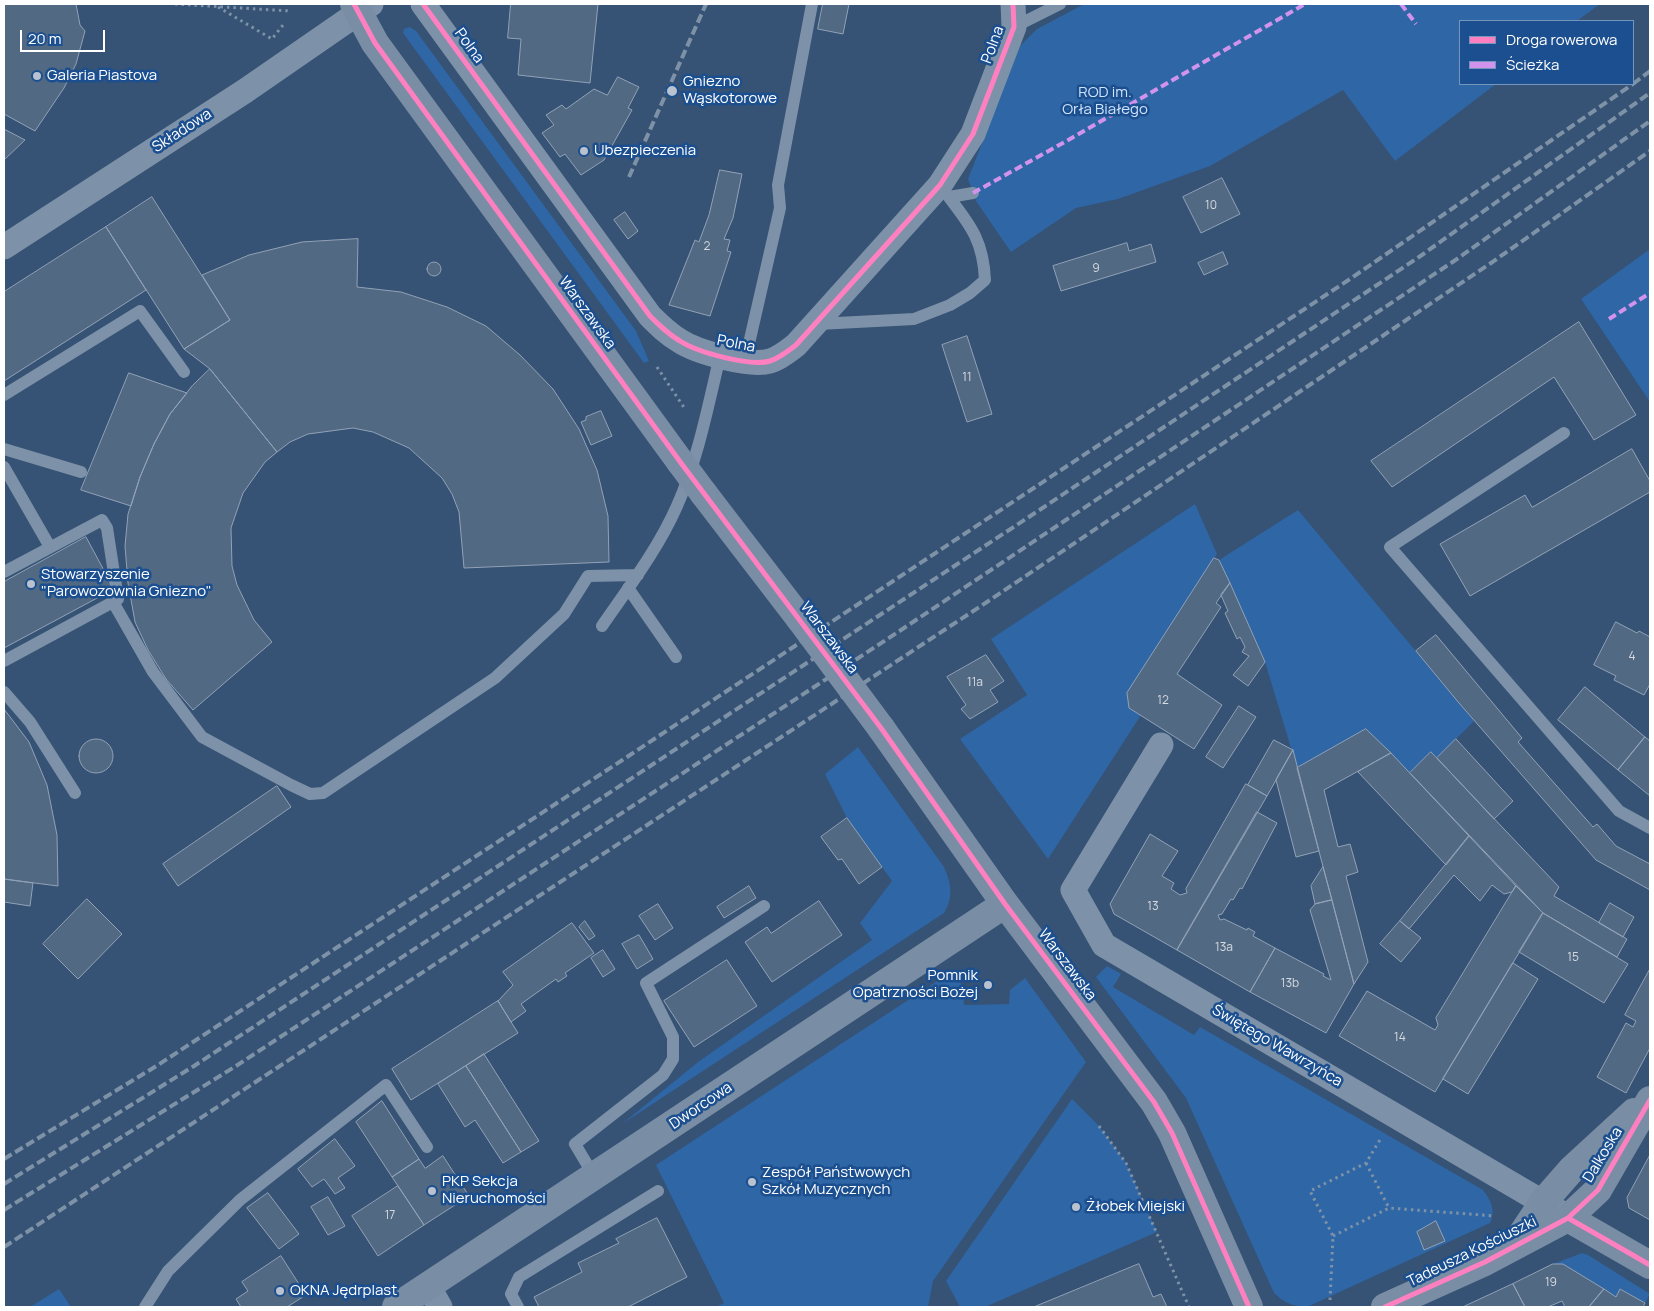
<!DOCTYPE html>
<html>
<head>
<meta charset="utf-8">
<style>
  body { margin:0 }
  #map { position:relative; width:1654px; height:1311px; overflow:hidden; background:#365274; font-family:Manrope,sans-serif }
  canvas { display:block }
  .frame { position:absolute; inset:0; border:5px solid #fff; pointer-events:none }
  .legend { position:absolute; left:1459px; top:20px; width:175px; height:65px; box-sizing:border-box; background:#1b4f8f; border:1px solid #7695bc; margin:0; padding:6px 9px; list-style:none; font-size:15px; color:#fff }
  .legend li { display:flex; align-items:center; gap:10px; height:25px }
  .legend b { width:25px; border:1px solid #7695bc }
  .scale { position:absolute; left:20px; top:30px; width:85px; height:22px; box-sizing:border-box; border:2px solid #fff; border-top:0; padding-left:6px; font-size:15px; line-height:18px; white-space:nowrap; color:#fff; -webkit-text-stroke:4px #1b4f8f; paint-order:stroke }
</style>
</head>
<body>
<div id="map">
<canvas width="1654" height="1311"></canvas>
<div class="frame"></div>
<ul class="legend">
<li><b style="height:6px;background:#ff80c0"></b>Droga rowerowa</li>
<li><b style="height:6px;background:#d193ec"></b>Ścieżka</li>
</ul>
<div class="scale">20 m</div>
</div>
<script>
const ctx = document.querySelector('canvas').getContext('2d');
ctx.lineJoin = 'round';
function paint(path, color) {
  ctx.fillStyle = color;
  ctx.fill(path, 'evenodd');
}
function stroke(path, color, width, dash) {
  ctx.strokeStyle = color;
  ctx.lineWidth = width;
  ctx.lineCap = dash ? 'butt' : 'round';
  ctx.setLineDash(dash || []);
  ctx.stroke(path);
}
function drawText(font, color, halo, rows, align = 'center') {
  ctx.font = font + ' Manrope,sans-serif';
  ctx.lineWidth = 5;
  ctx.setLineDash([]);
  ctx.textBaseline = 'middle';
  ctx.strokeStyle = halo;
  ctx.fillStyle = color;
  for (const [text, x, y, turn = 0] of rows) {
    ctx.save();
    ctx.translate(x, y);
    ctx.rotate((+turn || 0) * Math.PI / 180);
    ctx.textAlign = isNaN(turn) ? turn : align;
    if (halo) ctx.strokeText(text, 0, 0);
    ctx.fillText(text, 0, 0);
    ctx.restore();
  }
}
paint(new Path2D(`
  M1084,4H1600L1577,21H1460V84H1496L1395,161L1343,90L1210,166L1118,199L1076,208L1011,252L976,201L968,179L1020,46L1037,29Z
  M410,27L416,31L636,331L649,361L644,363L403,33L404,29Z
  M1650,249V402L1581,299Z
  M1195,504L1217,554L1127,693L1129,708L1141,715L1048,859L960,739L1027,695L991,639Z
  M1298,510L1474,721L1437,758L1431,752L1410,773L1366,729L1297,768L1265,662L1219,560Z
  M858,747L944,867C951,883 954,897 944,913L622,1124L698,1062L872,940L860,923L892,881L847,818L825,774Z
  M1107,966L1121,974L1113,987L1194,1035L1200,1027L1483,1190C1491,1200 1496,1211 1490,1223L1309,1306C1293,1307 1286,1304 1274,1293L1186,1098L1096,977Z
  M951,972L963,986L964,1005L1009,1004L1010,990L1025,978L1086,1062L933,1281L928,1307H716L724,1303L656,1165Z
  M1072,1099L1099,1126L1126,1163L1157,1232L985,1307H960L946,1281Z
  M1582,1253L1588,1255L1650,1294L1645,1303L1621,1289L1616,1297L1553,1264Z
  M59,1289L71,1307H30Z`), '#2f66a5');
const building = new Path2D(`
  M4,4H76L80,25L85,31L76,64L64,88L35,131L4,114Z
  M511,4H598L590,83L518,75L521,39L508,38Z
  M823,4H849L843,34L818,29Z
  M618,77L639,87L628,108L632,110L604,160L581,175L565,154L560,157L542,133L554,125L546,115L562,105L566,109L594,89L607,95Z
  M4,129L25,140L4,160Z
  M720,170L742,174L733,218L724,239L730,240L727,251L731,252L710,316L669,305L695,240L699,242L709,215Z
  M1222,178L1240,214L1201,233L1183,197Z
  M152,197L230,320L184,349L106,227Z
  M625,212L638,231L628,239L614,220Z
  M106,227L146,290L4,381V292Z
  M358,239L357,287L401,292L447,307L486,326L520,355L553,389L579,429L597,470L608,516L609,562L464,568L459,512L452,494L442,478L409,448L373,432L353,428L308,434L290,442L277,452L210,369L184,349L230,320L202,275L249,255L302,242Z
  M1127,243L1129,251L1151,244L1156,262L1061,291L1053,266Z
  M1223,252L1228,264L1204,275L1198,263Z
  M427 269a7 7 0 1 1 14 0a7 7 0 1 1-14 0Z
  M1579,322L1636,415L1594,440L1554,377L1392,487L1371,461Z
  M967,336L992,414L967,422L942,345Z
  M210,369L277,452L265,462L243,493L231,528L232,566L237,585L254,620L272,642L193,710L166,679L148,650L135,622L128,583L125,546L128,514L140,477L154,444L170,414L192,386Z
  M129,373L187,393L170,414L154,444L140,477L131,506L81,490Z
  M601,411L612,436L591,445L581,422L586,420V417Z
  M1632,449L1650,481V492L1470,596L1440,544L1525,495L1532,507Z
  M86,537L114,589L4,648V582Z
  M1214,558L1219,560L1230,583L1216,603L1221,607L1177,674L1222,705L1194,749L1129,708L1127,693Z
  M1230,583L1265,662L1248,686L1233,675L1249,656L1242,652L1245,647L1240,637L1237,639L1225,613L1228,611L1221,595Z
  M1616,622L1637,633L1639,631L1650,637V684L1644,695L1614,680L1616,676L1594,665Z
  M1436,635L1522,738L1518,742L1593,827L1597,824L1616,846L1650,864V890L1596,860L1459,703L1416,651Z
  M986,655L1004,681L990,690L998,702L970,719L961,709L966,705L947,677Z
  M1585,687L1645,737L1618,770L1558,720Z
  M1239,706L1256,717L1223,768L1206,757Z
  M4,709L29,742L47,785L57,835L58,886L4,879Z
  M1366,729L1391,753L1324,790L1338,847L1350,844L1358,872L1346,876L1368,962L1354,984L1297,768Z
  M1645,737L1650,741V796L1618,770Z
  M1456,739L1513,801L1494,819L1437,758Z
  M79 756a17 17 0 1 1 34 0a17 17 0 1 1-34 0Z
  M1274,740L1293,750L1267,796L1248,785Z
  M1293,750L1319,851L1296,857L1276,780Z
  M1431,752L1559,887L1554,896L1627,939L1617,957L1543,913L1410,773Z
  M1391,753L1469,836L1446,865L1358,772Z
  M1246,784L1267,796L1177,950L1114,914L1110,904L1150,834L1178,851L1162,876L1174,883L1171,889L1180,895L1187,893L1186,889Z
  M277,786L291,807L178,886L163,864Z
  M1257,812L1277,823L1242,889L1240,888L1233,900L1231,899L1222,914L1218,915L1220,920L1224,919L1247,930L1248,928L1255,932L1253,936L1275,948L1250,992L1177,950Z
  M847,818L882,867L859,884L842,859L838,860L821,837Z
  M1469,836L1516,886L1512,892L1504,894L1492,885L1480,901L1454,875L1409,929L1400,921Z
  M1323,867L1332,900L1315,904L1311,886Z
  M4,879L33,883L30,906L4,902Z
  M749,886L756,898L724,918L717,907Z
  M1516,886L1543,913L1435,1092L1339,1036L1367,991L1435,1030L1438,1025L1436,1018Z
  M87,899L122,934L78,979L43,944Z
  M1332,900L1354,984L1326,1033L1250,992L1275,948L1324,974L1323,976L1331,980L1310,910L1315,904Z
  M819,901L842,935L772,982L745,942L767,927L771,933Z
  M1610,903L1634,917L1623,937L1599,923Z
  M658,904L673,928L655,940L639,916Z
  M1543,913L1628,964L1604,1003L1519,952Z
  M585,921L595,936L589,940L579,927Z
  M1400,921L1421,938L1401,962L1380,944Z
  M572,923L594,953L565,973L567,976L558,982L556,979L521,1004L526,1011L511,1022L498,1001L513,985L503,972Z
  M639,935L653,959L637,969L622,944Z
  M603,950L615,969L603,977L591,958Z
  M727,960L757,1006L694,1047L664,1001Z
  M1513,963L1538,979L1468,1094L1443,1079Z
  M1650,969V1048L1626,1093L1597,1077L1626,1023L1633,1027L1636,1021L1625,1015Z
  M498,1001L518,1033L411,1100L392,1069Z
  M484,1054L539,1141L521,1152L466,1066Z
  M466,1066L521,1152L503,1163L475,1120L465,1127L438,1084Z
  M382,1101L419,1159L392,1177L356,1122Z
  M335,1139L355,1166L338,1178L345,1188L335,1194L324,1179L312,1187L298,1169Z
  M1650,1155V1220L1629,1208L1627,1198Z
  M443,1156L469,1196L424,1225L392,1177L419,1159L425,1168Z
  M398,1186L424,1225L378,1256L352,1216Z
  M268,1193L299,1234L279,1249L247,1208Z
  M328,1197L345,1226L328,1235L311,1207Z
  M657,1218L687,1277L628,1307H539L534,1297L582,1272L578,1263L619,1243L616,1239Z
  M1436,1221L1445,1241L1424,1250L1417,1232Z
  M281,1256L306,1295L287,1307H241L236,1299L248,1291L242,1282Z
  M1139,1264L1153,1297L1161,1294L1167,1307H1034Z
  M1553,1264H1563L1604,1289L1589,1307H1565L1562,1301L1548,1307H1525L1513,1284Z
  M1513,1284L1525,1307H1463Z
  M1604,1289L1616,1297L1620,1289L1645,1303L1643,1307H1589Z`);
paint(building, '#526984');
stroke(building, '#92a2b6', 1);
stroke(new Path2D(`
  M175,4L290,11
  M218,7L272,39L283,25
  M657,367L685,409
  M1099,1126L1126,1163L1189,1307
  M1366,1163L1389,1208
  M1333,1236L1389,1208L1494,1216
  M1330,1300L1333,1236L1310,1191L1366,1163L1381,1138`), '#7d92a8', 3, [2.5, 4]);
stroke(new Path2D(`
  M1014,27L1060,4
  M949,197L973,193
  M818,324L914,319L950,305L970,293L985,280C983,234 965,220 940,185
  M745,361L780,208L778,185L812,4
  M4,395L140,311L184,372
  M1564,433L1390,547L1619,811L1650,828
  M4,449L81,472
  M4,467L50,547
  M4,572L102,520L107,528L118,599L113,602
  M628,588L676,657
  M602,626C629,587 658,549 677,506C698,459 708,406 720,356
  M4,661L113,602L153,672L202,737L291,785L310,794L323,793L495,678L564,614L588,576L638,575
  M4,692L30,722L75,793
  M594,1176L575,1144L663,1075L673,1059V1037L646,983L764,906
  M145,1307L168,1271L240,1200L386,1085L427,1147
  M518,1307L511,1294L519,1277L658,1191`), '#7d92a8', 12);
stroke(new Path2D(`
  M423,4L650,316C660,326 668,334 680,341C697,352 750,367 770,361C780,358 788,351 796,345L940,185L973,134L1014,27L1013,4
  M4,247L245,91L371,4
  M1161,745L1073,890L1104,945L1561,1213
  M428,1286L440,1307`), '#7d92a8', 25);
stroke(new Path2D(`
  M354,4L375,43L681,463
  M704,494L800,619
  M881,728L1005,904L1154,1102L1172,1133L1249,1307
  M1568,1218L1650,1265
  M1516,1243L1544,1201L1572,1169L1634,1112
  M396,1307L1005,904
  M1385,1307L1485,1262L1568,1218L1598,1190L1650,1100`), '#798da4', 28);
stroke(new Path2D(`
  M1633,84L1650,71
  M629,177L706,4
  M4,1159L158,1065L630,755L1350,279L1633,84
  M4,1184L194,1066L1041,509L1419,257L1650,93
  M4,1210L236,1066L898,632L1457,259L1650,121
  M4,1247L987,602L1491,263L1650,151`), '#7e92a7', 4, [9, 4]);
stroke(new Path2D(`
  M681,463L704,494
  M800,619L881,728`), '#798da4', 28);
stroke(new Path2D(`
  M1401,4L1416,24
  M973,193L1070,139L1305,4
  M1609,319L1650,293`), '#d193ec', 4, [8, 4]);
stroke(new Path2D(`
  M354,4L375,43L681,463L881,728L1005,904L1154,1102L1172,1133L1249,1307
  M423,4L650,316C660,326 668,334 680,341C697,352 750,367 770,361C780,358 788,351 796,345L940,185L973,134L1014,27L1013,4
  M1568,1218L1650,1265
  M1385,1307L1485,1262L1568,1218L1598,1190L1650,1100`), '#ff80c0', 5);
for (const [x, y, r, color] of [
  [37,76,5,"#b9c2ce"],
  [672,91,6,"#b9c2ce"],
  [584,151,5,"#b9c2ce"],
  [31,584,5,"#b9c2ce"],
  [988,985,5,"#b9c2ce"],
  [752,1182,5,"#b9c2ce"],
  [432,1191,5,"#b9c2ce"],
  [1076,1207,5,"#b9c2ce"],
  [280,1291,5,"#b9c2ce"]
]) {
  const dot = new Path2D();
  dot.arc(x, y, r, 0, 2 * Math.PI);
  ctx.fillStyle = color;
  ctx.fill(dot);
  stroke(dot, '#1b4f8f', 2);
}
drawText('12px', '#d4dae0', null, [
  ["10",1211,206],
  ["2",707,247],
  ["9",1096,269],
  ["11",967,378],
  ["4",1632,657],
  ["11a",975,683],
  ["12",1163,701],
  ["13",1153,907],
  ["13a",1224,948],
  ["15",1573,958],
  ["13b",1290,984],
  ["14",1400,1038],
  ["17",390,1216],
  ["19",1551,1283]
]);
drawText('15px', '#fff', '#1b4f8f', [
  ["Polna",993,45,-70],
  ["Polna",469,46,54],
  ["Składowa",182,131,-33],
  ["Warszawska",587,313,54],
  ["Polna",736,344,11],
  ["Warszawska",829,638,53],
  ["Warszawska",1067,965,53],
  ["Świętego Wawrzyńca",1277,1046,30],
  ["Dworcowa",701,1106,-34],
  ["Dalkoska",1603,1155,-59],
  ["Tadeusza Kościuszki",1472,1252,-26]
]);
drawText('15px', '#fff', '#1b4f8f', [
  ["Galeria Piastova",47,76],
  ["Gniezno",683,82],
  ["Wąskotorowe",683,99],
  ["Ubezpieczenia",594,151],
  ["Stowarzyszenie",41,575],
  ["\"Parowozownia Gniezno\"",41,592],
  ["Pomnik",978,976,"right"],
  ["Opatrzności Bożej",978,993,"right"],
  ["Zespół Państwowych",762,1173],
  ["Szkół Muzycznych",762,1190],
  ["PKP Sekcja",442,1182],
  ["Nieruchomości",442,1199],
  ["Żłobek Miejski",1086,1207],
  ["OKNA Jędrplast",290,1291]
], 'left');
drawText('15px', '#cfe3fa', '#1b4f8f', [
  ["ROD im.",1105,93],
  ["Orła Białego",1105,110]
]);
</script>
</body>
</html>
